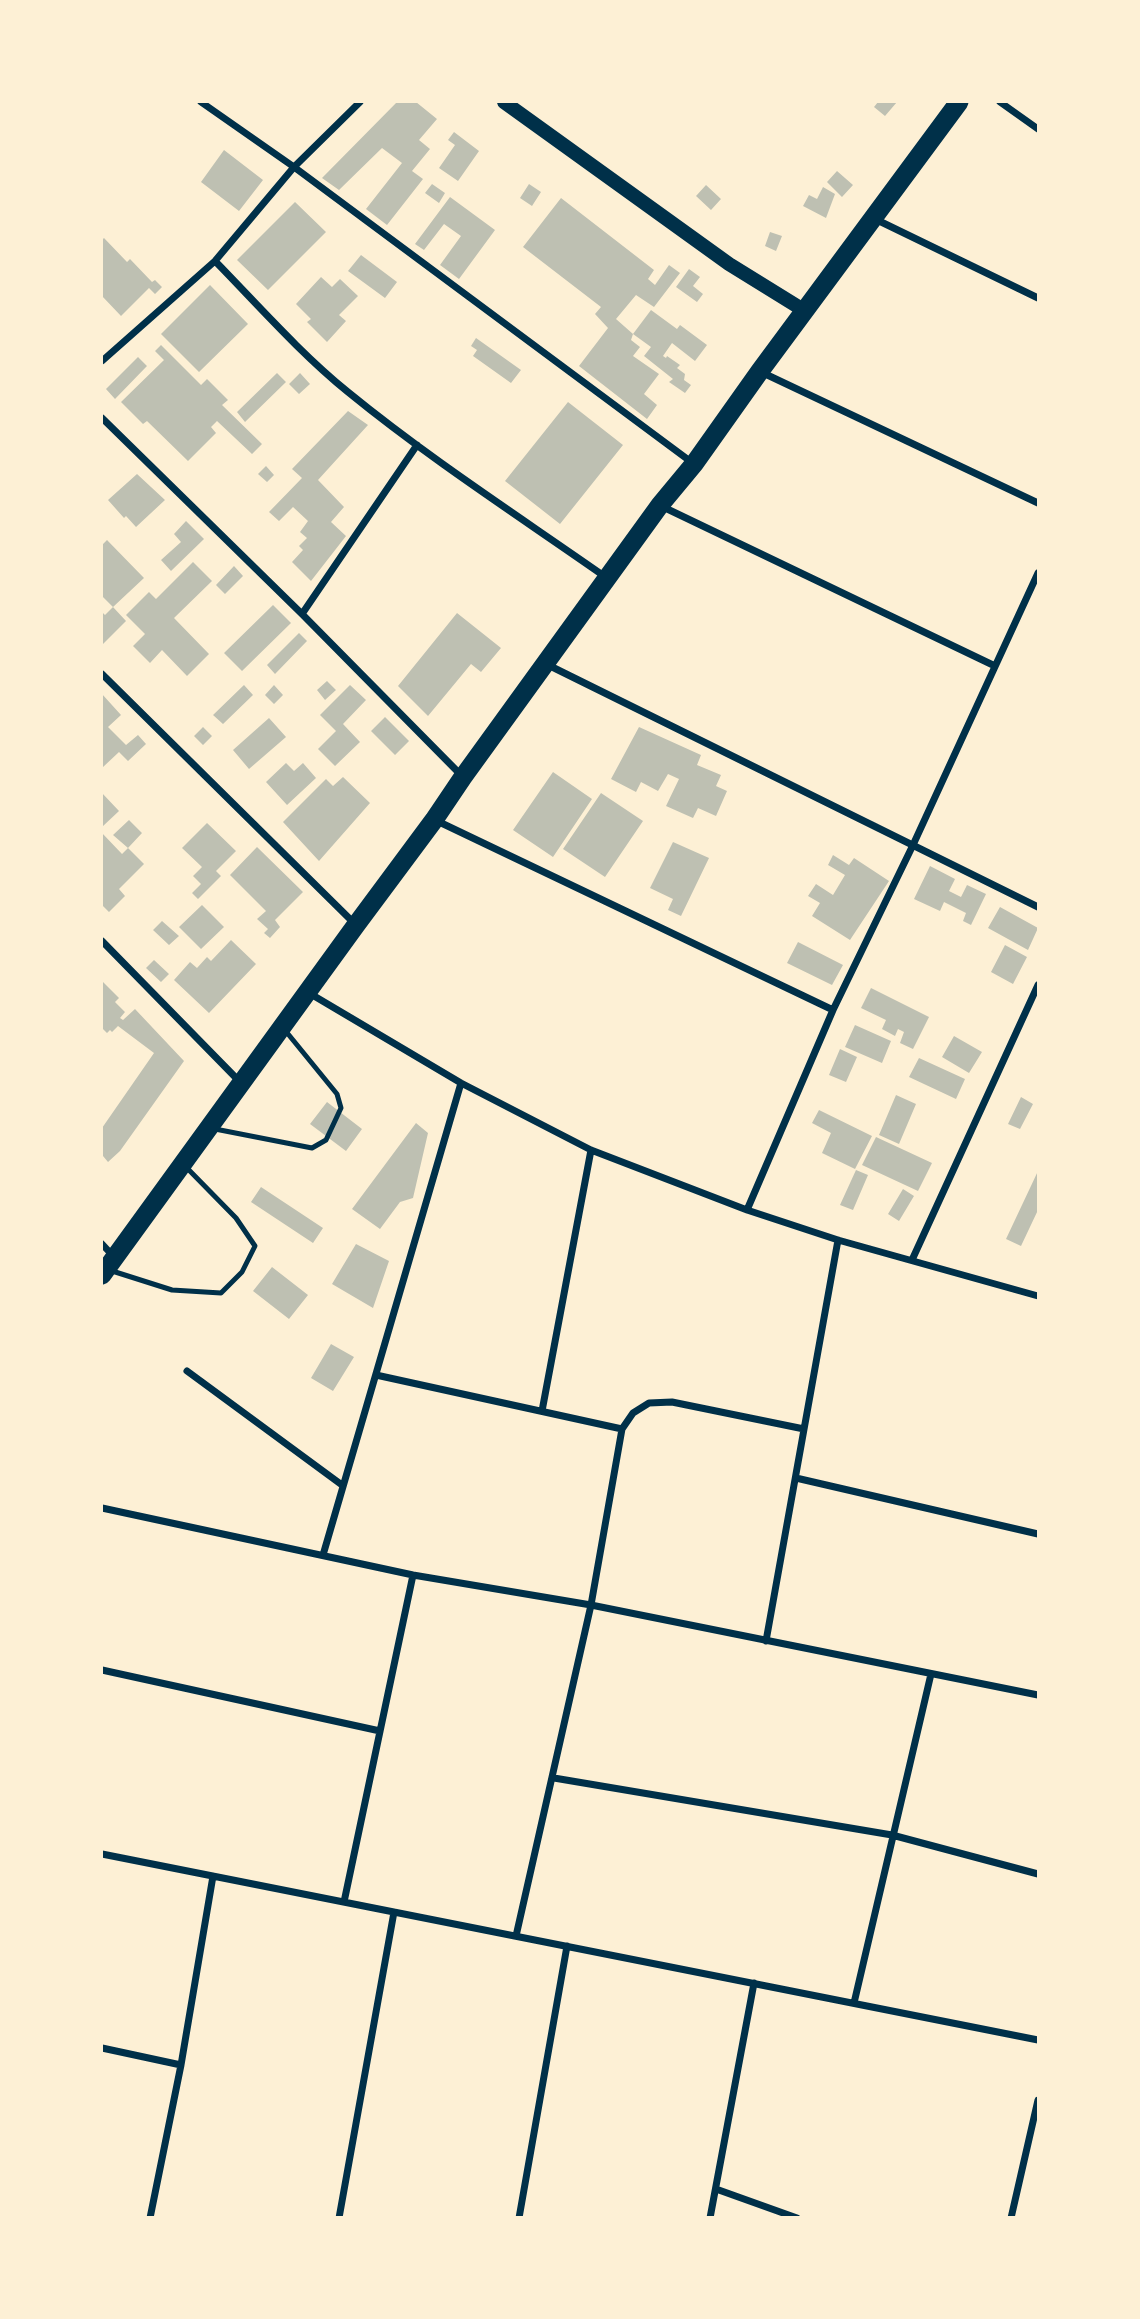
<!DOCTYPE html>
<html>
<head>
<meta charset="utf-8">
<style>
  body { margin:0 }
  #map { position:relative; width:1140px; height:2319px; overflow:hidden; background:#fdf0d5; font-family:"Work Sans",sans-serif }
  canvas { display:block }
  .frame { position:absolute; inset:0; border:103px solid #fdf0d5; pointer-events:none }
</style>
</head>
<body>
<div id="map">
<canvas width="1140" height="2319"></canvas>
<div class="frame"></div>
</div>
<script>
const ctx = document.querySelector('canvas').getContext('2d');
ctx.lineJoin = 'round';
function paint(path, color) {
  ctx.fillStyle = color;
  ctx.fill(path, 'evenodd');
}
function stroke(path, color, width, dash) {
  ctx.strokeStyle = color;
  ctx.lineWidth = width;
  ctx.lineCap = dash ? 'butt' : 'round';
  ctx.setLineDash(dash || []);
  ctx.stroke(path);
}
paint(new Path2D(`
  M397,102H416L437,119L419,140L430,149L412,171L423,179L387,225L366,209L402,163L382,148L339,190L322,178Z
  M878,102H897L885,116L874,107Z
  M454,132L479,151L458,181L439,168L455,145L448,140Z
  M224,150L263,180L239,211L201,182Z
  M837,171L853,185L842,197L827,182Z
  M432,184L445,193L439,203L425,193Z
  M529,184L541,192L532,206L520,198Z
  M706,185L721,199L711,210L696,196Z
  M823,187L835,194L826,218L803,206L809,195L817,199Z
  M450,197L495,230L459,279L440,265L461,236L444,224L424,250L415,244Z
  M561,198L654,270L648,279L655,285L669,265L680,273L654,307L636,295L616,319L633,334L631,340L640,347L633,356L659,374L644,394L657,405L647,419L579,366L608,328L595,314L601,307L523,247Z
  M295,202L326,232L268,290L237,260Z
  M770,232L782,236L776,251L765,246Z
  M104,238L127,262L130,259L152,282L155,280L162,287L155,294L149,288L121,316L102,296L103,282L102,280V240Z
  M361,255L397,282L385,298L348,271Z
  M689,269L700,277L693,286L703,294L697,302L676,287Z
  M321,277L332,287L340,279L358,296L339,315L346,321L327,342L307,322L311,319L296,304Z
  M210,285L248,324L199,372L161,334Z
  M651,310L677,329L680,325L707,345L695,361L672,343L663,356L666,358L667,356L680,365L677,368L685,374L684,380L691,385L685,393L669,382L673,379L644,356L651,347L633,334Z
  M476,338L521,370L511,383L473,356L477,350L471,346Z
  M161,345L201,385L207,379L228,400L222,405L262,444L252,454L217,421L211,427L216,433L188,461L147,421L143,424L121,402L164,360L155,351Z
  M138,357L147,366L115,399L106,389Z
  M277,373L286,382L245,422L237,412Z
  M300,373L310,384L299,394L289,384Z
  M568,402L623,445L560,524L505,481Z
  M348,411L368,425L318,480L344,507L331,522L346,536L311,581L292,562L303,550L299,546L307,538L300,532L308,521L293,507L279,521L269,512L302,478L292,469Z
  M266,466L274,475L267,482L258,474Z
  M137,474L165,500L136,527L126,516L124,518L108,500Z
  M186,521L204,539L171,571L161,560L181,542L174,534Z
  M107,540L144,578L113,607L102,596V545Z
  M193,562L212,581L174,618L209,654L187,676L162,650L150,663L133,646L145,634L126,615L149,592L156,599Z
  M234,566L243,576L225,594L216,585Z
  M273,605L291,623L242,671L224,653Z
  M113,607L126,621L102,645V612L105,615Z
  M457,613L501,648L481,672L471,664L428,716L398,686Z
  M299,633L307,641L275,674L267,665Z
  M327,681L336,690L325,700L317,690Z
  M244,685L253,695L223,724L213,715Z
  M274,685L283,695L274,704L265,695Z
  M350,685L366,700L343,724L360,742L335,766L318,749L336,731L320,715Z
  M102,694L121,715L108,727L126,745L138,735L146,744L128,761L119,752L102,768Z
  M385,717L409,741L395,755L371,731Z
  M269,718L286,737L249,769L233,750Z
  M203,727L212,736L203,745L194,736Z
  M639,727L701,755L697,765L721,775L716,786L727,791L716,816L698,808L693,818L666,806L679,779L668,774L658,791L641,782L636,792L611,779Z
  M286,763L294,771L303,763L316,778L287,805L266,782Z
  M553,772L592,799L553,857L513,830Z
  M343,777L370,803L319,861L283,822L326,779L333,786Z
  M102,793L119,811L102,827Z
  M601,793L643,821L605,877L563,849Z
  M129,820L142,833L128,848L144,864L119,889L125,896L109,912L102,905V833L122,854L128,848L113,835Z
  M207,823L236,851L216,871L221,876L198,899L192,893L201,884L193,876L202,867L182,848Z
  M673,842L709,858L681,916L668,910L673,899L650,888Z
  M257,847L303,892L275,920L280,927L270,938L264,933L268,929L257,919L266,911L230,875Z
  M833,855L849,865L854,858L889,881L850,940L812,916L820,903L808,896L816,884L833,895L845,875L828,865Z
  M930,866L955,879L949,891L961,897L967,885L986,894L971,925L963,921L966,913L944,902L940,911L914,899Z
  M202,905L224,927L201,949L179,927Z
  M1000,907L1038,928L1028,950L988,928Z
  M162,921L179,936L169,945L153,930Z
  M231,940L256,964L209,1013L174,980L190,962L197,968L207,957L211,961Z
  M798,942L843,965L832,985L787,963Z
  M1005,945L1027,957L1013,984L991,972Z
  M154,960L169,974L161,982L146,968Z
  M102,981L119,998L115,1002L125,1012L120,1018L123,1020L135,1009L184,1061L120,1151L108,1162L103,1156L102,1157V1128L154,1053L118,1026L112,1032L110,1030L107,1033L102,1028Z
  M871,988L929,1017L913,1049L900,1043L904,1032L898,1029L895,1036L882,1029L886,1020L861,1008Z
  M855,1025L891,1041L882,1063L845,1047Z
  M954,1036L982,1052L969,1073L942,1057Z
  M840,1049L857,1057L846,1082L829,1075Z
  M919,1058L965,1079L956,1099L909,1077Z
  M896,1095L916,1104L899,1144L879,1135Z
  M1021,1097L1033,1104L1020,1129L1008,1124Z
  M327,1102L362,1129L346,1151L310,1124Z
  M819,1110L872,1136L855,1169L822,1153L831,1133L812,1123Z
  M416,1123L428,1133L413,1198L400,1202L380,1229L352,1209Z
  M876,1137L932,1163L918,1191L862,1165Z
  M856,1170L868,1175L853,1210L840,1205Z
  M1038,1171V1210L1021,1246L1006,1239Z
  M261,1187L323,1228L313,1243L251,1202Z
  M903,1189L914,1196L899,1221L888,1214Z
  M356,1244L389,1261L373,1308L332,1284Z
  M272,1267L308,1295L289,1319L253,1291Z
  M331,1344L354,1357L333,1391L311,1378Z`), '#bec0b2');
stroke(new Path2D(`
  M215,1129L312,1148L326,1140L341,1108L337,1094L284,1029
  M109,1270L172,1290L221,1293L242,1272L255,1246L236,1218L185,1166`), '#003049', 5);
stroke(new Path2D(`
  M201,102L294,167L694,464
  M1000,102L1038,129
  M875,219L1038,298
  M215,261C258,305 300,353 348,392C430,459 520,517 607,578
  M102,361L215,261L294,167L360,102
  M761,372L1038,503
  M102,418L302,614L461,775
  M661,506L995,666
  M302,614L417,445
  M546,664L1038,907
  M102,674L355,924
  M435,820L833,1010
  M102,941L241,1083
  M309,993L461,1083L591,1150L747,1210L838,1240L1038,1296
  M747,1210L833,1010L913,845L1038,573
  M102,1244L114,1257
  M912,1260L1038,985
  M187,1371L342,1485
  M376,1375L622,1429
  M542,1411L591,1150
  M796,1478L1038,1534
  M102,1508L413,1575L591,1605L1038,1695
  M323,1555L461,1083
  M766,1641L838,1240
  M102,1670L380,1731
  M554,1778L892,1835L1038,1874
  M102,1854L1038,2040
  M344,1902L413,1575
  M516,1936L591,1605L622,1429L633,1413L649,1403L672,1402L804,1429
  M854,2003L931,1674
  M102,2048L181,2065
  M716,2189L797,2218
  M150,2218L181,2065L213,1876
  M339,2218L394,1912
  M519,2218L567,1946
  M710,2218L754,1983
  M1011,2218L1038,2100`), '#003049', 7);
stroke(new Path2D(`
  M504,102L729,264L805,311`), '#003049', 14);
stroke(new Path2D(`
  M102,1275L356,925L434,820L463,777L660,505L694,464L760,371L959,102`), '#003049', 19);
</script>
</body>
</html>
